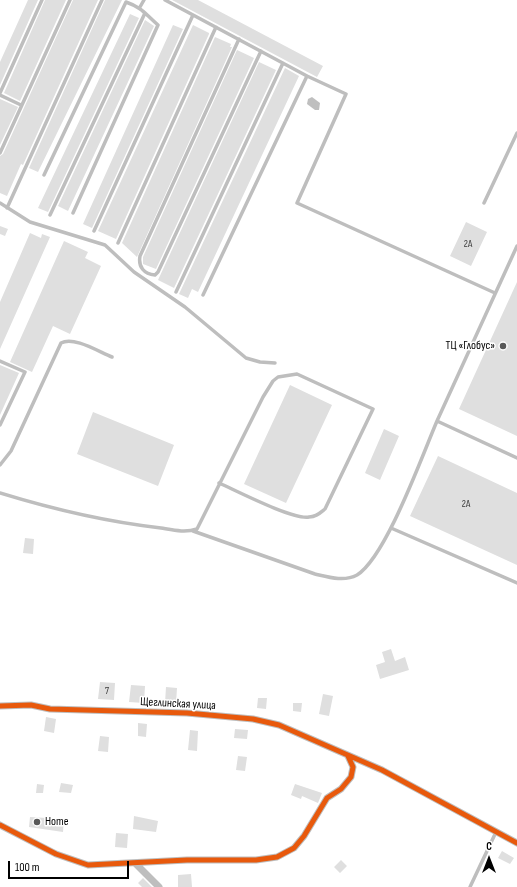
<!DOCTYPE html>
<html>
<head>
<meta charset="utf-8">
<style>
  body { margin:0 }
  #map { position:relative; width:517px; height:887px; overflow:hidden; background:#fff; font-family:"Sofia Sans Condensed",sans-serif }
  canvas { display:block }
  .north { position:absolute; left:469px; top:839px; width:40px; height:40px; -webkit-text-stroke:3px #fff; paint-order:stroke; rotate:0deg; font-size:11px; font-weight:700; line-height:16px; text-align:center; color:#000 }
  .north::after { content:''; display:block; margin:auto; width:14px; height:18px; background:#000; clip-path:polygon(50% 0,100% 100%,50% 72%,0 100%) }
  .scale { position:absolute; left:8px; top:861px; width:121px; height:18px; box-sizing:border-box; border:2px solid #000; border-top:0; padding-left:5px; font-size:12px; line-height:14px; white-space:nowrap; color:#000; -webkit-text-stroke:3px #fff; paint-order:stroke }
</style>
</head>
<body>
<div id="map">
<canvas width="517" height="887"></canvas>
<div class="north">С</div>
<div class="scale">100 m</div>
</div>
<script>
const ctx = document.querySelector('canvas').getContext('2d');
ctx.lineJoin = 'round';
function paint(path, color) {
  ctx.fillStyle = color;
  ctx.fill(path, 'evenodd');
}
function stroke(path, color, width, dash) {
  ctx.strokeStyle = color;
  ctx.lineWidth = width;
  ctx.lineCap = dash ? 'butt' : 'round';
  ctx.setLineDash(dash || []);
  ctx.stroke(path);
}
function drawText(font, color, halo, rows, align = 'center') {
  ctx.font = font + ' "Sofia Sans Condensed",sans-serif';
  ctx.lineWidth = 3;
  ctx.setLineDash([]);
  ctx.textBaseline = 'middle';
  ctx.strokeStyle = halo;
  ctx.fillStyle = color;
  for (const [text, x, y, turn = 0] of rows) {
    ctx.save();
    ctx.translate(x, y);
    ctx.rotate((+turn || 0) * Math.PI / 180);
    ctx.textAlign = isNaN(turn) ? turn : align;
    if (halo) ctx.strokeText(text, 0, 0);
    ctx.fillText(text, 0, 0);
    ctx.restore();
  }
}
paint(new Path2D(`
  M312,97L320,103L319,110H315L307,104L308,99Z`), '#bfbfbf');
paint(new Path2D(`
  M28,0H38L0,85V62Z
  M45,0H66L20,101L4,93Z
  M73,0H98L23,165L21,164L7,196L0,193V156L3,154Z
  M105,0H122L38,172L29,168Z
  M172,0H198L323,66L317,77Z
  M130,14L139,18L48,212L38,208Z
  M145,20L154,26L68,211L58,206Z
  M173,25L183,29L92,228L83,224Z
  M193,25L209,33V34L116,239L98,231Z
  M215,37L231,44L230,47H232L137,257L122,243Z
  M237,50L254,58L156,269L143,264V257Z
  M259,62L276,70L174,288L158,280Z
  M285,68L299,76L198,292L192,289L188,298L179,294Z
  M0,99L18,107L0,145Z
  M466,222L487,232L471,266L450,256Z
  M0,226L8,229L5,236L0,234Z
  M30,233L41,238L42,234L50,237L0,349V302Z
  M64,241L88,252L85,258L101,266L70,334L53,326L32,372L10,362Z
  M517,282V436L459,409Z
  M0,365L19,373L0,415Z
  M290,385L332,405L286,503L244,484Z
  M93,412L174,445L158,486L77,454Z
  M384,429L399,436L380,480L365,473Z
  M438,456L517,493V565L410,516Z
  M25,538L34,539L33,554L23,553Z
  M391,649L395,661L405,657L409,670L380,679L376,665L385,662L382,652Z
  M100,682L115,683L114,700L98,699Z
  M131,685L145,686L144,703L129,702Z
  M166,687L177,688L176,704L165,703Z
  M323,694L333,696L329,716L319,714Z
  M258,698H267L266,709L257,708Z
  M293,703H302L301,712L293,711Z
  M46,717L56,719L54,733L44,731Z
  M138,723L147,724L146,737L138,736Z
  M235,729L248,730L247,739L234,738Z
  M190,730L198,731L197,751L188,750Z
  M100,736L109,737L108,752L98,751Z
  M238,756L247,757L245,771L236,770Z
  M61,783L73,785L71,793L59,792Z
  M37,784L44,785L43,793H36Z
  M295,784L322,793L318,803L302,796L301,799L291,795Z
  M134,816L158,821L156,832L133,829Z
  M30,817L64,819L63,832L29,827Z
  M116,833L128,834L127,848L115,847Z
  M502,851L514,858L510,864L498,858Z
  M341,860L347,866L340,873L334,867Z
  M191,874L192,887H178V875Z
  M143,878L152,887H142L138,883Z`), '#dfdfdf');
stroke(new Path2D(`
  M165,0L307,76L203,295
  M140,7L144,0
  M239,39L140,256C138,267 144,274 155,275L158,272L261,51
  M307,76L346,94L297,203L495,293
  M0,93L42,0
  M0,95L21,105
  M0,153L70,0
  M44,175L126,2C143,8 145,14 158,25L73,213
  M0,203L30,222L105,245L134,272L185,307L246,358L260,362L275,363
  M484,203L517,133
  M7,208L102,0
  M50,215L145,13
  M94,231L193,15
  M118,243L216,27
  M517,246L437,421L517,458
  M176,292L283,63
  M0,361L25,372L0,425
  M0,465L11,451L61,343C74,336 99,352 112,357
  M0,493C52,509 107,522 161,528C173,530 185,533 197,529L263,397L273,381L278,377L297,374L373,409L325,509C320,513 316,517 309,517C293,520 237,491 219,483
  M391,528L517,583
  M193,531L315,574C328,577 344,582 357,575C386,557 422,456 437,421
  M470,887L496,832`), '#bebebe', 3.5);
stroke(new Path2D(`
  M0,706L31,705L50,709L187,713L253,719L279,725L382,770L517,843
  M0,825L56,854L88,865L187,860H256L277,857L294,848L304,836L327,798L341,789L351,777L353,767L348,756
  M135,863L159,887`), '#bebebe', 7);
stroke(new Path2D(`
  M0,706L31,705L50,709L187,713L253,719L279,725L382,770L517,843
  M0,825L56,854L88,865L187,860H256L277,857L294,848L304,836L327,798L341,789L351,777L353,767L348,756`), '#e8590c', 5);
for (const [x, y, r, color] of [
  [503,346,4,"#595959"],
  [37,822,4,"#595959"]
]) {
  const dot = new Path2D();
  dot.arc(x, y, r, 0, 2 * Math.PI);
  ctx.fillStyle = color;
  ctx.fill(dot);
  stroke(dot, '#fff', 1.5);
}
drawText('10px', '#383838', null, [
  ["2А",468,244],
  ["2А",466,504],
  ["7",107,691]
]);
drawText('12px', '#000', '#fff', [
  ["ТЦ «Глобус»",495,346],
  ["Home",45,822,"left"]
], 'right');
drawText('12px', '#000', '#fff', [
  ["Щеглинская улица",178,704,3]
]);
</script>
</body>
</html>
